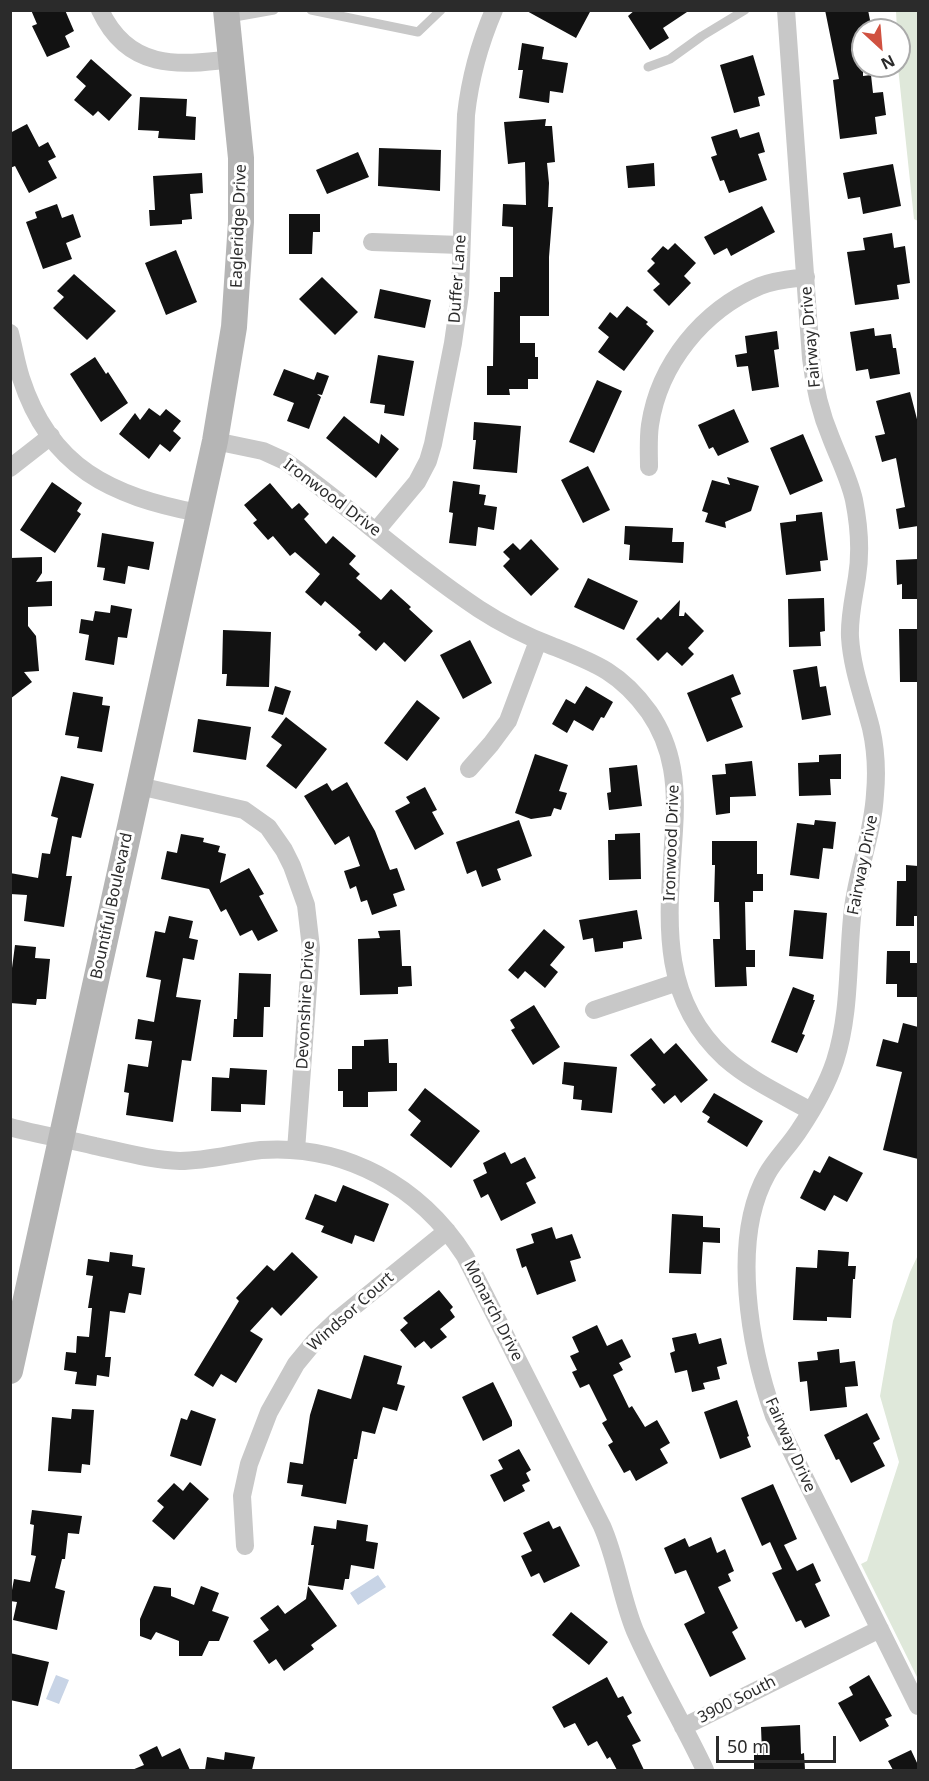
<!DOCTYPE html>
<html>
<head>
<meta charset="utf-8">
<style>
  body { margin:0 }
  #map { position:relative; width:929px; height:1781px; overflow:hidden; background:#fff; font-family:"Noto Sans",sans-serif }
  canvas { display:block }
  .frame { position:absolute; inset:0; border:12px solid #2b2b2b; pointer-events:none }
  .north { position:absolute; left:851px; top:18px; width:60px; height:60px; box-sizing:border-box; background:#fff; border:2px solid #aaa; border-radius:50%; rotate:154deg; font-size:16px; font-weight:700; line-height:24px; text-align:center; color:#2b2b2b }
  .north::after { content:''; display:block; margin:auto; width:21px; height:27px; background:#d05140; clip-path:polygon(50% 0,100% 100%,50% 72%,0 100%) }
  .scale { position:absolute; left:716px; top:1736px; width:120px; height:27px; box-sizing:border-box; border:3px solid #2b2b2b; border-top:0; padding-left:8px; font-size:18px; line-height:21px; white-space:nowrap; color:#2b2b2b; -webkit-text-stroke:4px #fff; paint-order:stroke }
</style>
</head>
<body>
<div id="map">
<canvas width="929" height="1781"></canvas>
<div class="frame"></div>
<div class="north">N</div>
<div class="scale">50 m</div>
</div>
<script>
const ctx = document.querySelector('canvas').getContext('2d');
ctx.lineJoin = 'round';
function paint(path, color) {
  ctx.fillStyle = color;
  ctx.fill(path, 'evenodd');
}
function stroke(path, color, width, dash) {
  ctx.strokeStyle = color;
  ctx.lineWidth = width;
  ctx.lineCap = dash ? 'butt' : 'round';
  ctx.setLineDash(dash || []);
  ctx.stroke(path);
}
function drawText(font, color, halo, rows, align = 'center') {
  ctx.font = font + ' "Noto Sans",sans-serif';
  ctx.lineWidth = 6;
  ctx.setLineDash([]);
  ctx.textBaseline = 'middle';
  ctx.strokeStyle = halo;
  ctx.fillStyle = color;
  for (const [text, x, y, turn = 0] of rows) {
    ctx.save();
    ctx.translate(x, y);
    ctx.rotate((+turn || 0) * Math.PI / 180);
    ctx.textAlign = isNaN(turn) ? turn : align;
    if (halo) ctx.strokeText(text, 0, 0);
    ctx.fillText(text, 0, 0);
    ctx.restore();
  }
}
paint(new Path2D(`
  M896,11H918V221L914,219L898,67L899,30H897Z
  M918,1255V1679L861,1564L867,1561L899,1462L880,1396L893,1321L910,1272Z`), '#dfe8da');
paint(new Path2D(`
  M378,1575L386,1587L358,1605L350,1593Z
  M56,1675L69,1680L59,1704L46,1699Z`), '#c8d4e6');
paint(new Path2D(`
  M31,10H65L74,31L65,36L70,47L47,57L32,26L37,24Z
  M525,10H591L576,38Z
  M635,10H690L663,28L669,38L650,50L628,16Z
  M825,10H868L872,30H863V76L871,75L873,93L883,92L886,115L875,117L877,134L840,139L833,80L839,79Z
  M522,43L544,47L542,59L568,63L563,93L550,91L549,103L519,98L523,70H518Z
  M753,55L765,95L758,97L760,106L734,113L720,65Z
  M91,59L132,95L109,121L98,111L93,116L74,100L86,86L76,77Z
  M140,97L187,99L186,116L196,117L195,140L158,138L159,131L138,130Z
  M546,119L545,126H552L555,162L547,163L549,183L548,207H553L549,257V316H520V343H535V357H538V379H528V389H509L510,395H487V366H493L494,292H500V277H513V227L502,226L503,204L526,205L525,162L508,164L504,122Z
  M27,124L39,147L48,142L56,157L48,161L57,178L29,193L15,166L10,168V133Z
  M737,129L740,138L759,132L765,152L758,154L767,180L729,193L724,180L720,181L711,157L717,155L711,137Z
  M379,148L441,150L440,191L378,186Z
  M358,152L369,177L327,194L316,170Z
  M654,163L655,186L628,188L626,166Z
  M893,164L901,206L863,214L860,197L848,199L843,173Z
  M202,173L203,193L190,194L192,219L182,220V224L150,226L149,210H155L153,176Z
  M57,204L62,218L73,214L81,237L66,243L72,259L43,269L26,222L37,218L35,212Z
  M762,206L775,232L731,256L727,248L714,255L704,237Z
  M289,214H320V232H313L312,254H289Z
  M892,233L894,248L905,246L910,283L897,285L899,299L855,305L847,252L865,250L863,238Z
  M675,243L696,263L684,276L691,283L669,306L653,290L660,284L647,271L655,263L651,259L663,246L668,250Z
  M176,250L197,302L166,315L145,263Z
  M74,274L116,311L87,340L53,308L64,297L57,291Z
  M322,277L358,312L335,335L299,299Z
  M380,289L431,300L425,328L374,318Z
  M627,306L648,322L646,324L654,331L624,371L598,352L609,337L598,328L610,312L617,318Z
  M874,328L875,336L891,334L893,348H896L900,374L870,379L868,369L856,371L850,332Z
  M777,331L779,349L774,350L779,387L752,391L748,366L737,367L735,355L747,353L745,336Z
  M378,355L414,361L404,416L384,413L385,405L370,403Z
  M95,357L106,374L108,372L128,403L101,422L70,374Z
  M284,369L314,380L317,372L329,376L322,395L317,394L321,397L309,429L287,421L294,403L273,395Z
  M597,380L622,391L594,453L569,442Z
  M910,392L918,423V526L899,529L896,509L905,507L896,458L882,462L875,436L885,434L876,401Z
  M149,408L160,416L166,409L181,421L173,431L181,438L170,452L160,444L149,459L119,434L135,413L140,420Z
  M734,409L749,442L718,456L713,447L709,449L698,425Z
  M344,416L379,444L381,434L399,449L376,478L326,438Z
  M474,422L521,426L517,473L473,469L476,440H473Z
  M803,434L823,481L790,495L770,448Z
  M588,466L610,510L583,523L561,480Z
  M727,477L759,486L751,511L725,522L726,528L705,522L708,513L702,511L712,480L730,485Z
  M453,481L480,485L479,494L486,495L484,505L497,507L494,530L478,527L476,546L449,543L453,513L449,512Z
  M52,482L82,503L77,511L81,514L55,553L20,530Z
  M270,483L292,509L299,503L309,514L304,519L326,544L333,536L356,556L349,564L360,574L356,578L381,600L391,589L411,607L409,609L433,631L405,662L384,642L376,651L358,635L361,632L325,601L321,606L305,592L320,574L295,552L290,556L273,536L268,540L253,523L257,520L244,505Z
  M822,512L828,560L820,561L821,571L786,575L780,523L796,521V515Z
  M625,526L673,528L672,542H684L683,563L629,560L630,545L624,544Z
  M102,533L154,542L149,570L128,566L125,584L103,580L105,568L97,567Z
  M531,539L559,569L531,596L503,566L510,559L503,552L513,543L520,550Z
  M42,557V573L36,582L52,581V606L28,607V626L36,636L39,671L24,672L32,682L10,699V558Z
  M918,559V599H902V584L897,585L896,560Z
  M588,578L638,601L624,630L574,607Z
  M824,598L825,631L820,632L821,646L789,647L788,599Z
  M680,600L679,616H684L685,612L704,631L688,648L694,654L682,666L667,652L658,661L636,639L658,617L661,620Z
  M111,605L132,609L127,638L118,637L114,665L85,660L89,635L79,633L81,619L93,621L95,611L110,613Z
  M899,629H918V682H900Z
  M223,630L271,632L269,687L226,686L227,674H222Z
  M470,640L492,683L463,699L440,655Z
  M817,666L820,687L826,686L831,715L802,720L793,670Z
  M733,674L741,694L731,698L743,727L707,742L687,693Z
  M275,686L291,691L283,715L268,711Z
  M586,686L613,702L604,718L601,717L593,731L574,720L567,733L552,724L566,699L575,704Z
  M73,692L103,697L102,705L110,706L102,752L77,748L79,737L65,735Z
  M417,700L440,718L407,761L384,743Z
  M286,717L327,749L296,789L266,766L282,745L271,737Z
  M198,719L251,727L246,760L193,752Z
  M535,754L568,765L559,791L567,793L561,810L554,808L551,816L531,819L515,813Z
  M841,754V779H830L831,795L799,796L798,763L819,762V755Z
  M752,761L756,796L730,797V813L716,815L712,775L726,774L725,764Z
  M637,765L642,806L609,810L607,793L611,792L609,768Z
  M61,776L94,784L81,838L72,836L66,876H72L64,927L24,921L27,895L10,894V873L38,878L42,853L50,854L58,818L51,816Z
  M347,782L375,831L390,870L397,868L405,890L393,894L397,906L372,915L367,900L361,902L356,886L350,889L344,871L360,866L349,836L335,845L304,796L327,783L332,791Z
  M425,787L437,810L432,812L444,834L415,850L395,811L410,803L406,797Z
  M519,820L532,856L497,869L501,880L482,887L476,870L467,874L456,842Z
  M815,820L836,822L833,849L823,848L819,879L790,875L797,823L814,825Z
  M640,833L641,879L609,880L608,840H615V834Z
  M181,834L204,838L203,842L220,846L218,852L226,854L220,883L249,868L264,894L259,896L278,931L258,941L252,930L240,936L226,909L221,912L209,889L161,879L167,851L177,853Z
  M712,841H757V874H763V891H753V902H745L746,950H755V967H746L747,986L715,987L713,939H720L719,902H714L715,865H712Z
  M906,865L918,866V916H914V926H896L897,881H906Z
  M637,910L642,939L623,942V948L595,952L593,938L583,940L579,920Z
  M794,910L827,913L823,959L789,956Z
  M169,916L193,921L189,938L198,940L194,960L183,958L176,997L201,1000L191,1061L182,1060L173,1122L126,1115L129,1093L124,1092L128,1064L148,1067L152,1041L135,1039L138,1019L154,1022L161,980L146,977L155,931L165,933Z
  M544,929L565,947L550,965L558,972L545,988L525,971L518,979L508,970Z
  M400,930L402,966H411L412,986L398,987V994L360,995L358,939L380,938L378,931Z
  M15,945L36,947L35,958L50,959L46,999H37L36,1005L10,1003V968H12Z
  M887,951H910V963H918V997H897V984H886Z
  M239,973L271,974L270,1007H264L263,1037H233L234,1019H237Z
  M793,987L814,995L813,1000H815L802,1034L805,1035L797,1053L771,1042Z
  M534,1005L560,1047L533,1065L511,1030L515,1028L510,1020Z
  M903,1023L918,1027V1159L883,1150L902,1072L876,1066L883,1039L898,1043Z
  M651,1038L664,1054L676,1043L708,1080L681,1103L675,1095L664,1104L651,1089L656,1085L630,1055Z
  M388,1039L389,1063H397V1091L368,1092V1107H343V1091H338V1069H352V1046H364V1040Z
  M564,1062L617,1067L612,1113L581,1110L582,1100L573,1099L574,1086L562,1084Z
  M230,1068L267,1070L265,1105L241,1104V1112L211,1111L212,1077L229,1078Z
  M425,1088L480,1131L451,1168L410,1135L421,1121L408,1110Z
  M714,1093L763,1121L747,1147L707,1122L710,1117L702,1112Z
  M505,1152L511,1164L525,1157L536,1178L526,1183L536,1203L501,1221L488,1194L481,1198L473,1180L487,1173L483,1163Z
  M829,1156L863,1173L847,1202L834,1195L825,1211L800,1198L814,1170L820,1173Z
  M343,1185L389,1204L374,1242L355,1235L352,1244L321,1232L324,1226L305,1219L315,1194L336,1202Z
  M672,1214L703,1216V1227L720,1228V1243L703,1242L701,1274L669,1273Z
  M552,1227L556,1239L572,1234L581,1258L570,1261L576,1281L537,1295L526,1266L522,1268L516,1249L534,1243L531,1234Z
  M818,1250L849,1252L848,1266H856L855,1279H853L851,1318L827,1317V1321L793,1320L796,1267L817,1268Z
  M110,1252L133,1255L132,1266L145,1268L141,1295L129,1293L125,1313L110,1311L105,1357H111L109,1377L97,1375L96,1386L75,1384L77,1372L64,1370L66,1352L76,1353L77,1336L89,1337L92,1308H88L93,1276L86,1275L88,1259L109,1262Z
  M292,1252L318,1277L281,1316L272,1307L250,1331L263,1339L236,1383L221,1374L213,1387L194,1375L239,1301L236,1298L267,1265L274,1271Z
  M439,1290L453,1307L450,1310L455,1317L440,1329L447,1337L431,1349L424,1341L415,1348L400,1330L408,1323L403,1318Z
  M597,1325L607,1346L622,1339L631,1357L619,1363L623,1370L613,1375L629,1408L632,1406L645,1427L657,1420L670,1443L660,1449L668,1463L636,1481L630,1470L624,1473L608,1445L613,1442L602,1423L607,1420L589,1384L580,1388L572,1372L577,1370L570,1356L579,1352L572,1337Z
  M696,1333L699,1344L721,1338L727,1364L717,1367L720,1379L703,1383L705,1389L692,1392L687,1370L675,1373L670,1353L675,1351L672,1338Z
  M839,1349L840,1363L855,1361L858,1386L845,1387L847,1407L810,1411L807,1381L800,1382L798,1362L818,1360L817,1352Z
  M364,1355L402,1366L397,1384L405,1386L397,1411L383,1407L375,1434L362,1431L357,1459H354L346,1504L301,1496L303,1485L287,1483L290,1462L303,1464L310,1415L318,1389L351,1399Z
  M493,1382L512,1421V1426L483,1441L462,1397Z
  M737,1400L749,1436L747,1437L751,1447L720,1459L704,1412Z
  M72,1409L94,1410L90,1465L82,1464L81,1473L48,1471L52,1417L71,1419Z
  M191,1410L216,1419L201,1466L170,1456L181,1418L187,1420Z
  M867,1413L880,1439L873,1443L885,1466L851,1483L839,1459L836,1460L824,1435Z
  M519,1449L531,1470L526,1473L530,1481L522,1485L525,1491L504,1502L490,1475L503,1469L498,1460Z
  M190,1482L209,1499L174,1540L152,1521L164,1507L157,1501L174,1483L183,1491Z
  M773,1484L797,1539L784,1545L797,1571L813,1563L821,1581L815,1584L830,1616L805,1628L801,1620L796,1622L772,1573L782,1569L770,1542L762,1546L741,1498Z
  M32,1510L82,1516L79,1534L68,1533L65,1559H62L55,1588L65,1591L57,1630L13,1620L17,1602L10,1601L14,1579L30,1582L36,1556L31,1555L34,1525L30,1524Z
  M337,1520L368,1525L366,1541L378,1543L374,1569L351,1565L349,1579H345L343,1590L308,1585L314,1545H311L314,1526L336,1529Z
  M549,1521L553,1529L560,1526L580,1566L544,1583L539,1573L531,1577L521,1556L532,1551L523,1533Z
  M711,1537L717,1553L725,1549L734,1571L728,1574L731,1581L718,1587L738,1628L732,1632L746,1659L710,1677L684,1624L705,1613L686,1570L675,1574L664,1548L685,1538L689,1547Z
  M154,1586L171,1588V1596L194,1605L201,1586L219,1593L212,1611L229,1617L219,1641H209L202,1656H179V1641L156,1632L151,1640L140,1636V1619Z
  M308,1586L337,1626L311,1645L314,1649L284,1671L276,1659L269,1664L253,1641L269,1630L260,1618L278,1605L285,1614L306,1599Z
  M571,1612L608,1642L589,1665L552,1635Z
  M10,1653L49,1662L38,1706L10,1700Z
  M869,1675L892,1716L885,1719L889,1726L860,1742L838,1703L853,1695L849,1687Z
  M607,1677L618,1698L623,1696L632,1713L627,1716L641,1741L632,1745L644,1770H617L610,1757L607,1759L597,1741L588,1746L575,1723L564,1728L552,1707Z
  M800,1725L801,1754L804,1753L805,1770H754V1754L762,1753L761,1727Z
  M157,1746L162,1757L180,1748L190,1770H132L144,1765L139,1755Z
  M911,1750L918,1765V1770H893L888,1761Z
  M225,1752L255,1757L252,1770H205L207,1757L224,1760Z`), '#121212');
stroke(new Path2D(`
  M311,10L418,32L441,10
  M229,18L274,10
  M648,67L670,59L702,36L745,10`), '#c8c8c8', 9);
stroke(new Path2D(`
  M100,10C128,70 177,66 232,59
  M786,10L811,358C814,385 820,412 831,438C839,459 849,478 854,500C859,525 861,552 857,577C854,597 849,617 850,637C852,669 863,697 871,728C876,750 877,772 875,794C873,833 858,869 853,908C847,958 851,1011 835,1061C827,1085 814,1108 800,1129C790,1145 776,1158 767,1174C730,1240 750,1348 774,1416L918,1706
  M372,242L461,245
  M10,333C14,348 16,363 21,378C50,468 111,496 199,513
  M215,441L263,451L285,461C351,508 411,564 479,609C502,624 526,636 552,646C595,663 620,672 649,712C674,748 677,787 674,830C669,913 656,995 725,1058C750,1080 782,1095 811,1111
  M649,467C649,454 648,439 650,425C659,364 703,310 760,286C775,280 790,279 806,277
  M10,468L51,436
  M376,531L417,482L428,461L433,444L453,343L460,294L466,115C470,78 479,45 494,10
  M469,769L491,744L508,721L538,641
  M139,786L244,810L268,827L284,850L292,866L306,905L311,948L296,1150
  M594,1010L678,982
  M10,1127C38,1135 67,1139 95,1146C123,1152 151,1160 180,1161C208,1161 234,1153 261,1150C345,1144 420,1186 465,1256L602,1526C617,1560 621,1597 635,1631C656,1679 683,1723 705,1770
  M245,1546L242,1496L249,1464L269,1412L296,1364L315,1341L336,1321L447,1231
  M683,1727L880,1629`), '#c8c8c8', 18);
stroke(new Path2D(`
  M10,1371L215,441L234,327L241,222V158L226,10`), '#b5b5b5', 26);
drawText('16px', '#2b2b2b', '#fff', [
  ["Eagleridge Drive",239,226,-88],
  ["Duffer Lane",458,279,-86],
  ["Fairway Drive",811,337,-95],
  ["Ironwood Drive",332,498,37],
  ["Ironwood Drive",672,843,-88],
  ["Fairway Drive",863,865,-79],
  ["Bountiful Boulevard",112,906,-78],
  ["Devonshire Drive",306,1005,-87],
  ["Monarch Drive",493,1311,63],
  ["Windsor Court",351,1312,-42],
  ["Fairway Drive",790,1445,66],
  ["3900 South",737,1700,-27]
]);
</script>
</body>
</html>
